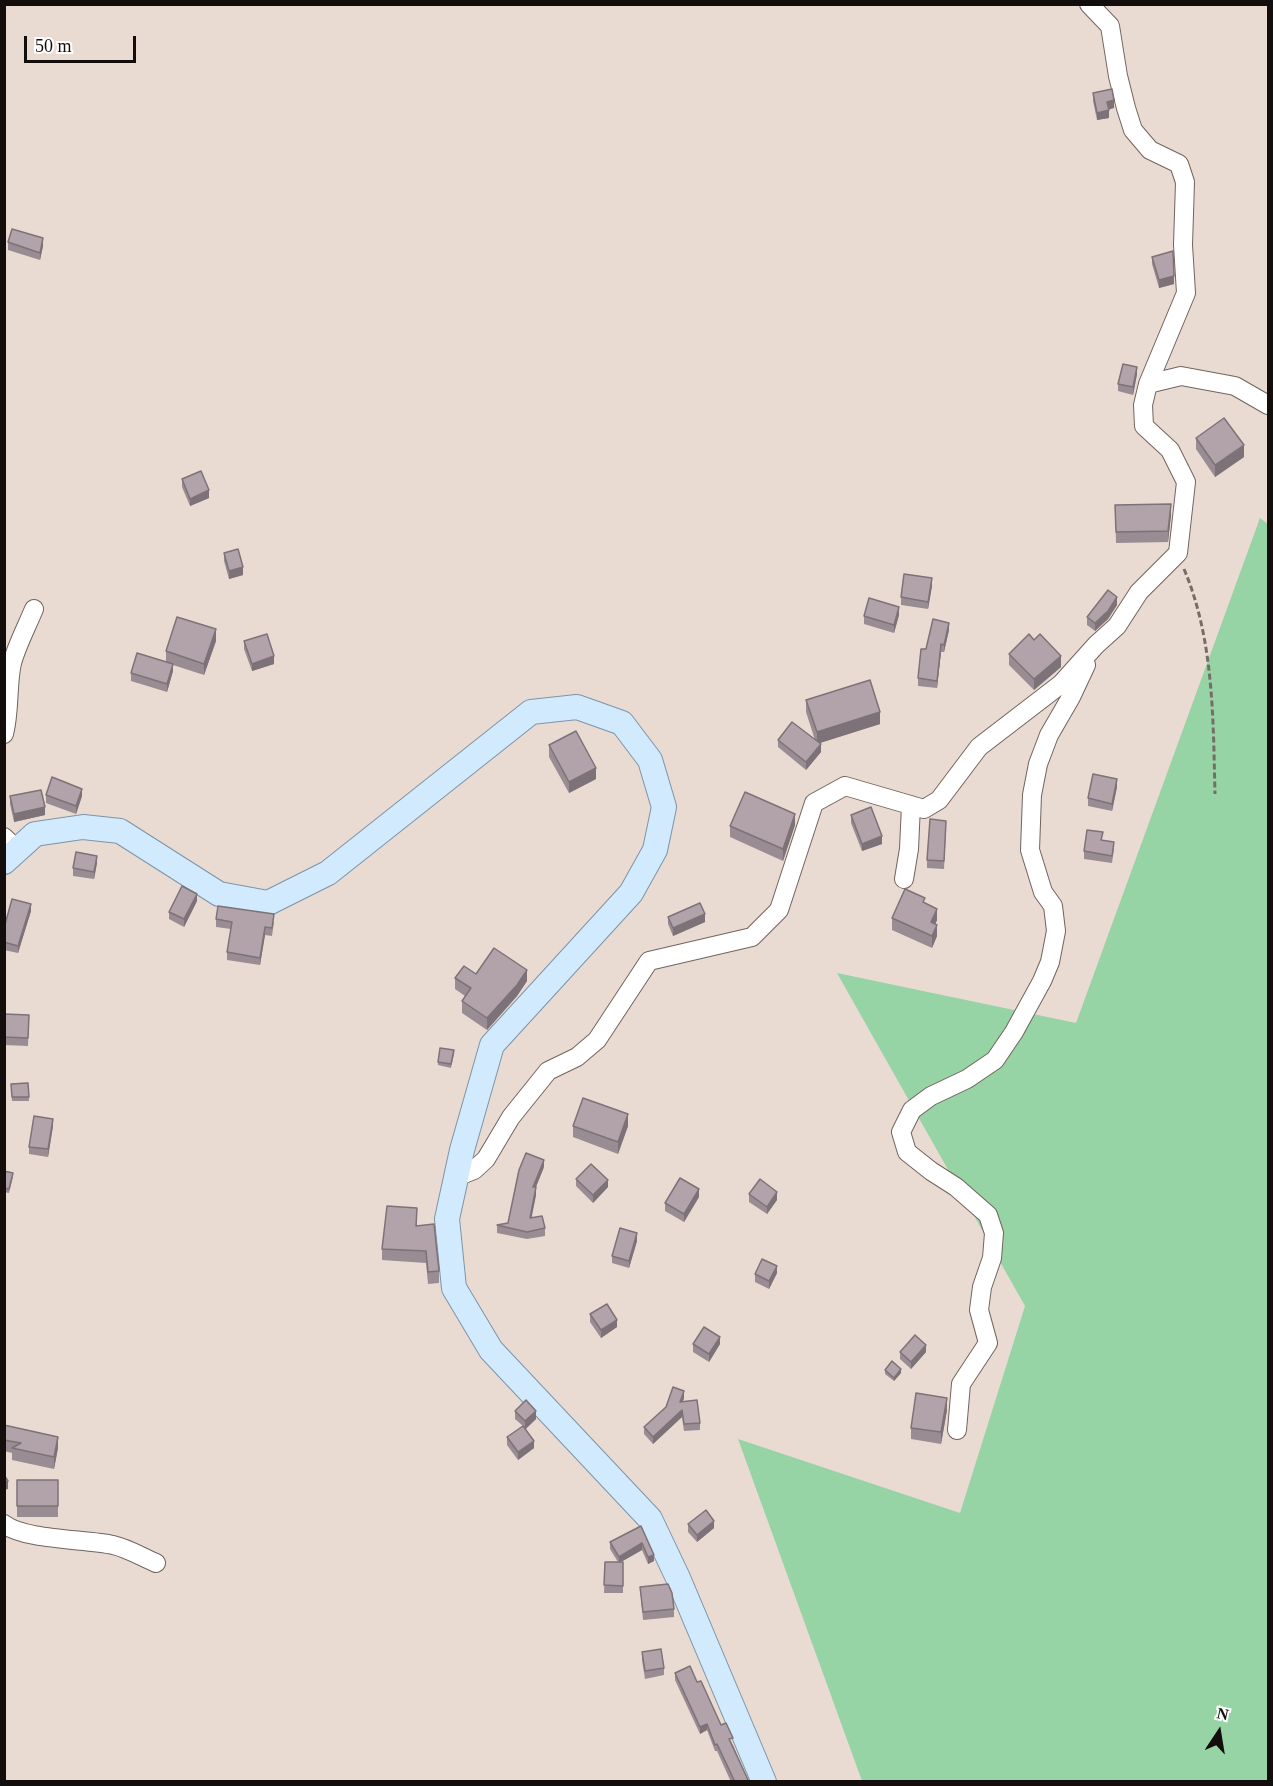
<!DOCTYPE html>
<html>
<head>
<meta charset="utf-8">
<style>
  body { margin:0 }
  #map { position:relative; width:1273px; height:1786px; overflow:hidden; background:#eadbd2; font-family:Georgia,serif }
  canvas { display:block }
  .frame { position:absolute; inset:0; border:6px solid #130e0b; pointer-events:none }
  .north { position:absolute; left:1189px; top:1702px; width:60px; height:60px; -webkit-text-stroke:4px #fff; paint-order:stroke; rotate:12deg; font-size:16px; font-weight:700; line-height:24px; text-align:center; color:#130e0b }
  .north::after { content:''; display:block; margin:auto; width:21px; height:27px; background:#130e0b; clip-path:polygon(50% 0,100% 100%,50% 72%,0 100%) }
  .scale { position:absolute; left:24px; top:36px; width:112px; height:27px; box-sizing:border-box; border:3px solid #130e0b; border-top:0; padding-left:8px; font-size:18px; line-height:21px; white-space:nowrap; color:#130e0b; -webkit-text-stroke:4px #fff; paint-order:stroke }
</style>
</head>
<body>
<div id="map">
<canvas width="1273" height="1786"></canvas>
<div class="frame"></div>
<div class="north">N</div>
<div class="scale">50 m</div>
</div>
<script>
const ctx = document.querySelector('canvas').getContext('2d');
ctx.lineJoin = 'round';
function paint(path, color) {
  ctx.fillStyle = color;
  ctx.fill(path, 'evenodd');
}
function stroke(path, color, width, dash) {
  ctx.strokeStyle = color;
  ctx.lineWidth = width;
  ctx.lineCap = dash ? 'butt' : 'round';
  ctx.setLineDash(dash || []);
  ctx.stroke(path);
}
paint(new Path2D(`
  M1260,518L1268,524V1781H862L738,1439L960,1513L1025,1306L837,973L1076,1023Z`), '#96d3a5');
const minor = new Path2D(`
  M1089,4L1110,26L1118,76L1126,108L1133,130L1150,150L1179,164L1185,182L1183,245L1186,293L1148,384
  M4,734C10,711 7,686 12,663C17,645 27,626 34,609
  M4,837L17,850
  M904,879L909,849L911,805
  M456,1177L474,1170L486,1159L511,1117L548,1071L577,1057L597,1040L649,961L752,937L779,910L814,803L845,786L924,809L939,800L979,747L1061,684L1096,645L1117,626L1139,592L1178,553L1186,482L1170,450L1144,426L1143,405L1148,384L1181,376L1235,386L1268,405
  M957,1430L961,1384L988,1343L979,1310L982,1287L992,1258L994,1233L988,1215L956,1187L931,1171L907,1152L901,1132L912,1110L931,1096L967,1079L995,1060L1014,1032L1042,981L1050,962L1056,931L1053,906L1043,892L1030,850L1032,795L1038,764L1049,735L1071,697L1086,665
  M4,1524C24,1540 86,1539 113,1545C127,1548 142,1557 156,1563`);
const major = new Path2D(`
  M4,862L35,834L83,827L120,831L219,894L268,903L328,873L531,712L577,707L622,723L650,760L664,807L655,850L631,893L492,1045L462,1150L447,1219L454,1288L491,1350L650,1519L678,1578L764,1782`);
stroke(minor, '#71645d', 20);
stroke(major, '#7c94a9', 26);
stroke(new Path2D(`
  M1184,569C1214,640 1213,718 1215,794`), '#776d68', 3, [6, 3]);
stroke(minor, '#fff', 18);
stroke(major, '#d2eafe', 24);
paint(new Path2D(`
  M1093,93L1114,108L1109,109V118L1097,120L1093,101Z
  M8,242L43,246L40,260L8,250Z
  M1152,257L1174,284L1159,288L1152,264Z
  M1137,374L1133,395L1118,391V384Z
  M1196,438L1244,457L1215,477L1196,449Z
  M182,479L209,498L190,506L182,487Z
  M1115,505L1171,515L1168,542L1116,543Z
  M224,553L243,575L229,579L224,561Z
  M932,586L928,609L901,605V597Z
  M1117,605L1108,619L1095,631L1087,625V617Z
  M899,615L894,633L864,624V616Z
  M949,630L944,652H941L937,688L918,686V678L926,649Z
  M216,641L204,675L173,665V671L167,692L131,681V673L166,661V651Z
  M244,641L274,664L252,671L244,649Z
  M1009,654L1061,667L1034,690L1009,665Z
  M806,700L880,724L819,743L821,752L806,770L778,747V740H815L806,712Z
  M549,745L596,779L569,793L549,757Z
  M1117,787L1112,811L1088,806V798Z
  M46,795L82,796L76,814L46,803Z
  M10,796L45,815L14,822L10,804Z
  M851,815L882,844L862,851L851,823Z
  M795,825L783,861L730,837V826Z
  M946,829L944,869L927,868V860Z
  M1102,840L1114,849L1112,863L1084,859V851Z
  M97,863L94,879L73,876V868Z
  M197,901L184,927L169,919V912Z
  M925,903L937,920L935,924L937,936L932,948L892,930V918Z
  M31,911L18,953L4,950V928Z
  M668,917L705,922L673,936L668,924Z
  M216,919L274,922L272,936L265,935L260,965L227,960V952L231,929L216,927Z
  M476,974L527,981L517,996L487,1030L462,1013V1001L465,996L455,989V978Z
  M4,1014L29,1015L28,1046L4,1045Z
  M454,1054L451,1068L438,1065V1062Z
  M28,1083L29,1101H12L11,1084Z
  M53,1126L48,1157L29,1154V1147Z
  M573,1126H628L618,1154L573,1137Z
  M544,1167L536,1187V1195L531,1218L545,1228V1236L527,1239L497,1233V1225L508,1223Z
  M4,1171L13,1177L9,1193L4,1192Z
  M576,1179L608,1187L593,1203L576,1186Z
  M749,1194L777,1200L767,1214L749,1202Z
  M699,1197L684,1222L665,1211V1203Z
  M417,1220V1226L439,1271V1283L428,1284L426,1263L382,1260V1249Z
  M637,1241L629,1268L612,1263V1256Z
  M777,1273L769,1289L755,1282V1274Z
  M590,1314L617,1327L601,1338L590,1322Z
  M693,1344H720L709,1362L693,1352Z
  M900,1352H926L911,1369L900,1359Z
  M885,1370L901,1373L894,1381L885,1374Z
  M684,1398L683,1401L700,1423V1430L684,1431L682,1417L653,1444L644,1434V1427Z
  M947,1410L941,1444L911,1439V1428Z
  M515,1411L536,1419L526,1429L534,1448L518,1460L507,1445V1437L523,1426L515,1419Z
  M4,1425L58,1448L54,1469L12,1460V1453L4,1451Z
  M17,1480H58V1517H17Z
  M688,1524L714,1528L697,1542L688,1532Z
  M641,1526L654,1561L648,1564L642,1550L621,1562H623V1593H604L605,1562H618L610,1549V1542Z
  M640,1587L674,1609V1617L643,1620Z
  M642,1652L664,1668V1675L645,1679L642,1660Z
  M675,1673L697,1682L733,1745L749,1782H731L717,1751H715L707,1730L700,1734L675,1680Z`), '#998c92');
paint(new Path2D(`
  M1114,100V108L1107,110V102Z
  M1109,110V118L1097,120V113Z
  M43,238V246L40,260V253Z
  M1174,276V284L1159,288V280Z
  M1137,367V374L1133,395V387Z
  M1244,445V457L1215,477V465Z
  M209,490V498L190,506V499Z
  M1171,504V515L1168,542V531Z
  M243,567V575L229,579V571Z
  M932,578V586L928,609V602Z
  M1117,597V605L1108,619L1095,631V623Z
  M899,607V615L894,633V625Z
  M949,623V630L944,652V645Z
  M216,629V641L204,675V664Z
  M941,644V652L937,688V681Z
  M274,656V664L252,671V664Z
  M1061,656V667L1034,690V679Z
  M173,664V671L167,692V684Z
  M880,712V724L817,744V732Z
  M821,744V752L806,770V762Z
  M596,768V779L569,793V782Z
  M1117,779V787L1112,811V804Z
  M82,789V796L76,814V806Z
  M45,807V815L14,822V814Z
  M795,814V825L783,861V849Z
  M882,836V844L862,851V844Z
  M97,856V863L94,879V872Z
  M197,894V901L184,927V919Z
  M31,904V911L18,953V946Z
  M937,909V920L931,934V922Z
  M705,914V922L673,936V928Z
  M937,925V936L932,948V936Z
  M265,927V935L260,965V958Z
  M527,970V981L517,996L487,1030V1018Z
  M628,1114V1126L618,1154V1142Z
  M53,1119V1126L48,1157V1149Z
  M544,1160V1167L533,1194V1187Z
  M608,1180V1187L593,1203V1195Z
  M536,1187V1195L530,1226V1218Z
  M699,1189V1197L684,1222V1214Z
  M777,1192V1200L767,1214V1207Z
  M637,1233V1241L629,1268V1261Z
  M777,1266V1273L769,1289V1281Z
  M617,1320V1327L601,1338V1330Z
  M720,1337V1344L709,1362V1354Z
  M926,1345V1352L911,1369V1362Z
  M901,1369V1373L894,1381V1378Z
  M684,1391V1398L680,1409V1402Z
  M947,1398V1410L941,1444V1432Z
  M682,1410V1417L653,1444V1437Z
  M536,1411V1419L525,1429V1421Z
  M58,1437V1448L54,1469V1457Z
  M534,1441V1448L518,1460V1452Z
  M8,1481V1489L4,1490V1483Z
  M714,1521V1528L697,1542V1535Z
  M642,1543V1550L619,1563V1557Z
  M654,1555V1561L648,1564V1557Z
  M707,1724V1730L700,1734V1727Z`), '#7d7277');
const building = new Path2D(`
  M1112,89L1114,100L1107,102L1109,110L1097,113L1093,93Z
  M12,229L43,238L40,253L8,242Z
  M1173,251L1174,276L1159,280L1152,257Z
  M1123,364L1137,367L1133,387L1118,384Z
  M1224,418L1244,445L1215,465L1196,438Z
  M201,471L209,490L190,499L182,479Z
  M1171,504L1168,531L1116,532L1115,505Z
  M238,549L243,567L229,571L224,553Z
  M904,574L932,578L928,602L901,597Z
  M1108,590L1117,597L1108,611L1095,623L1087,617Z
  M869,598L899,607L894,625L864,616Z
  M177,617L216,629L204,664L166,651Z
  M933,619L949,623L944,645L941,644L937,681L918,678L921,649H926Z
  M267,634L274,656L252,664L244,641Z
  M1029,634L1034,640L1040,634L1061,656L1034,679L1009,654Z
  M137,653L173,664L167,684L131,673Z
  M870,680L880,712L817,732L806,700Z
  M792,722L821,744L806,762L778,740Z
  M576,731L596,768L569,782L549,745Z
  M1093,774L1117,779L1112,804L1088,798Z
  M52,777L82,789L76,806L46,795Z
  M41,790L45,807L14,814L10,796Z
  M745,792L795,814L783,849L730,826Z
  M871,807L882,836L862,844L851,815Z
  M930,819L946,821L944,861L927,860Z
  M1087,830L1103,832L1101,840L1114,842L1112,856L1084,851Z
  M76,852L97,856L94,872L73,868Z
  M182,886L197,894L184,919L169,912Z
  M905,889L925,898L923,902L937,909L931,922L937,925L932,936L892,918Z
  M12,899L31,904L18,946L4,942V928Z
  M700,903L705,914L673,928L668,917Z
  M218,906L274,914L272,928L265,927L260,958L227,952L232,922L216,919Z
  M494,948L527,970L517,985L487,1018L462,1001L471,988L455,978L464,966L476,974Z
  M4,1014L29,1015L28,1038L4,1037Z
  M440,1048L454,1050L451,1064L438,1062Z
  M28,1083L29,1097H12L11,1084Z
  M583,1098L628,1114L618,1142L573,1126Z
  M34,1116L53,1119L48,1149L29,1147Z
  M526,1153L544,1160L533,1187H536L530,1218L542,1216L545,1228L527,1232L497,1225L508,1223L519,1170Z
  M591,1164L608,1180L593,1195L576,1179Z
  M4,1171L13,1173L9,1189L4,1188Z
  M680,1178L699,1189L684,1214L665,1203Z
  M760,1179L777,1192L767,1207L749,1194Z
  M387,1206L417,1208L416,1226L434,1224L439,1271L428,1272L426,1251L382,1249Z
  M620,1228L637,1233L629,1261L612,1256Z
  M762,1259L777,1266L769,1281L755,1274Z
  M607,1304L617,1320L601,1330L590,1314Z
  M704,1327L720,1337L709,1354L693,1344Z
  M915,1335L926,1345L911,1362L900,1352Z
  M892,1361L901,1369L894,1378L885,1370Z
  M673,1387L684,1391L680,1402L697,1400L700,1423L684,1424L682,1410L653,1437L644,1427L666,1407Z
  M916,1393L947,1398L941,1432L911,1428Z
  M526,1400L536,1411L525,1421L515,1411Z
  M4,1425L58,1437L54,1457L12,1448L21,1443L4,1440Z
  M523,1426L534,1441L518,1452L507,1437Z
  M4,1475L8,1481L4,1483Z
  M17,1480H58V1506H17Z
  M706,1510L714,1521L697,1535L688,1524Z
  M641,1526L654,1555L648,1557L642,1543L619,1557L610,1542Z
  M605,1562H623V1586L604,1585Z
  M668,1584L672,1593L674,1609L643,1612L640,1587Z
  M661,1649L664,1668L645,1671L642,1652Z
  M690,1666L697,1682L701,1681L721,1725L726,1723L733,1738L729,1739L749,1782H735L717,1744L715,1745L707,1724L700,1727L675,1673Z`);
paint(building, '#b2a3aa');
stroke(building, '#7d7277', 1.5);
</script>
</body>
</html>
